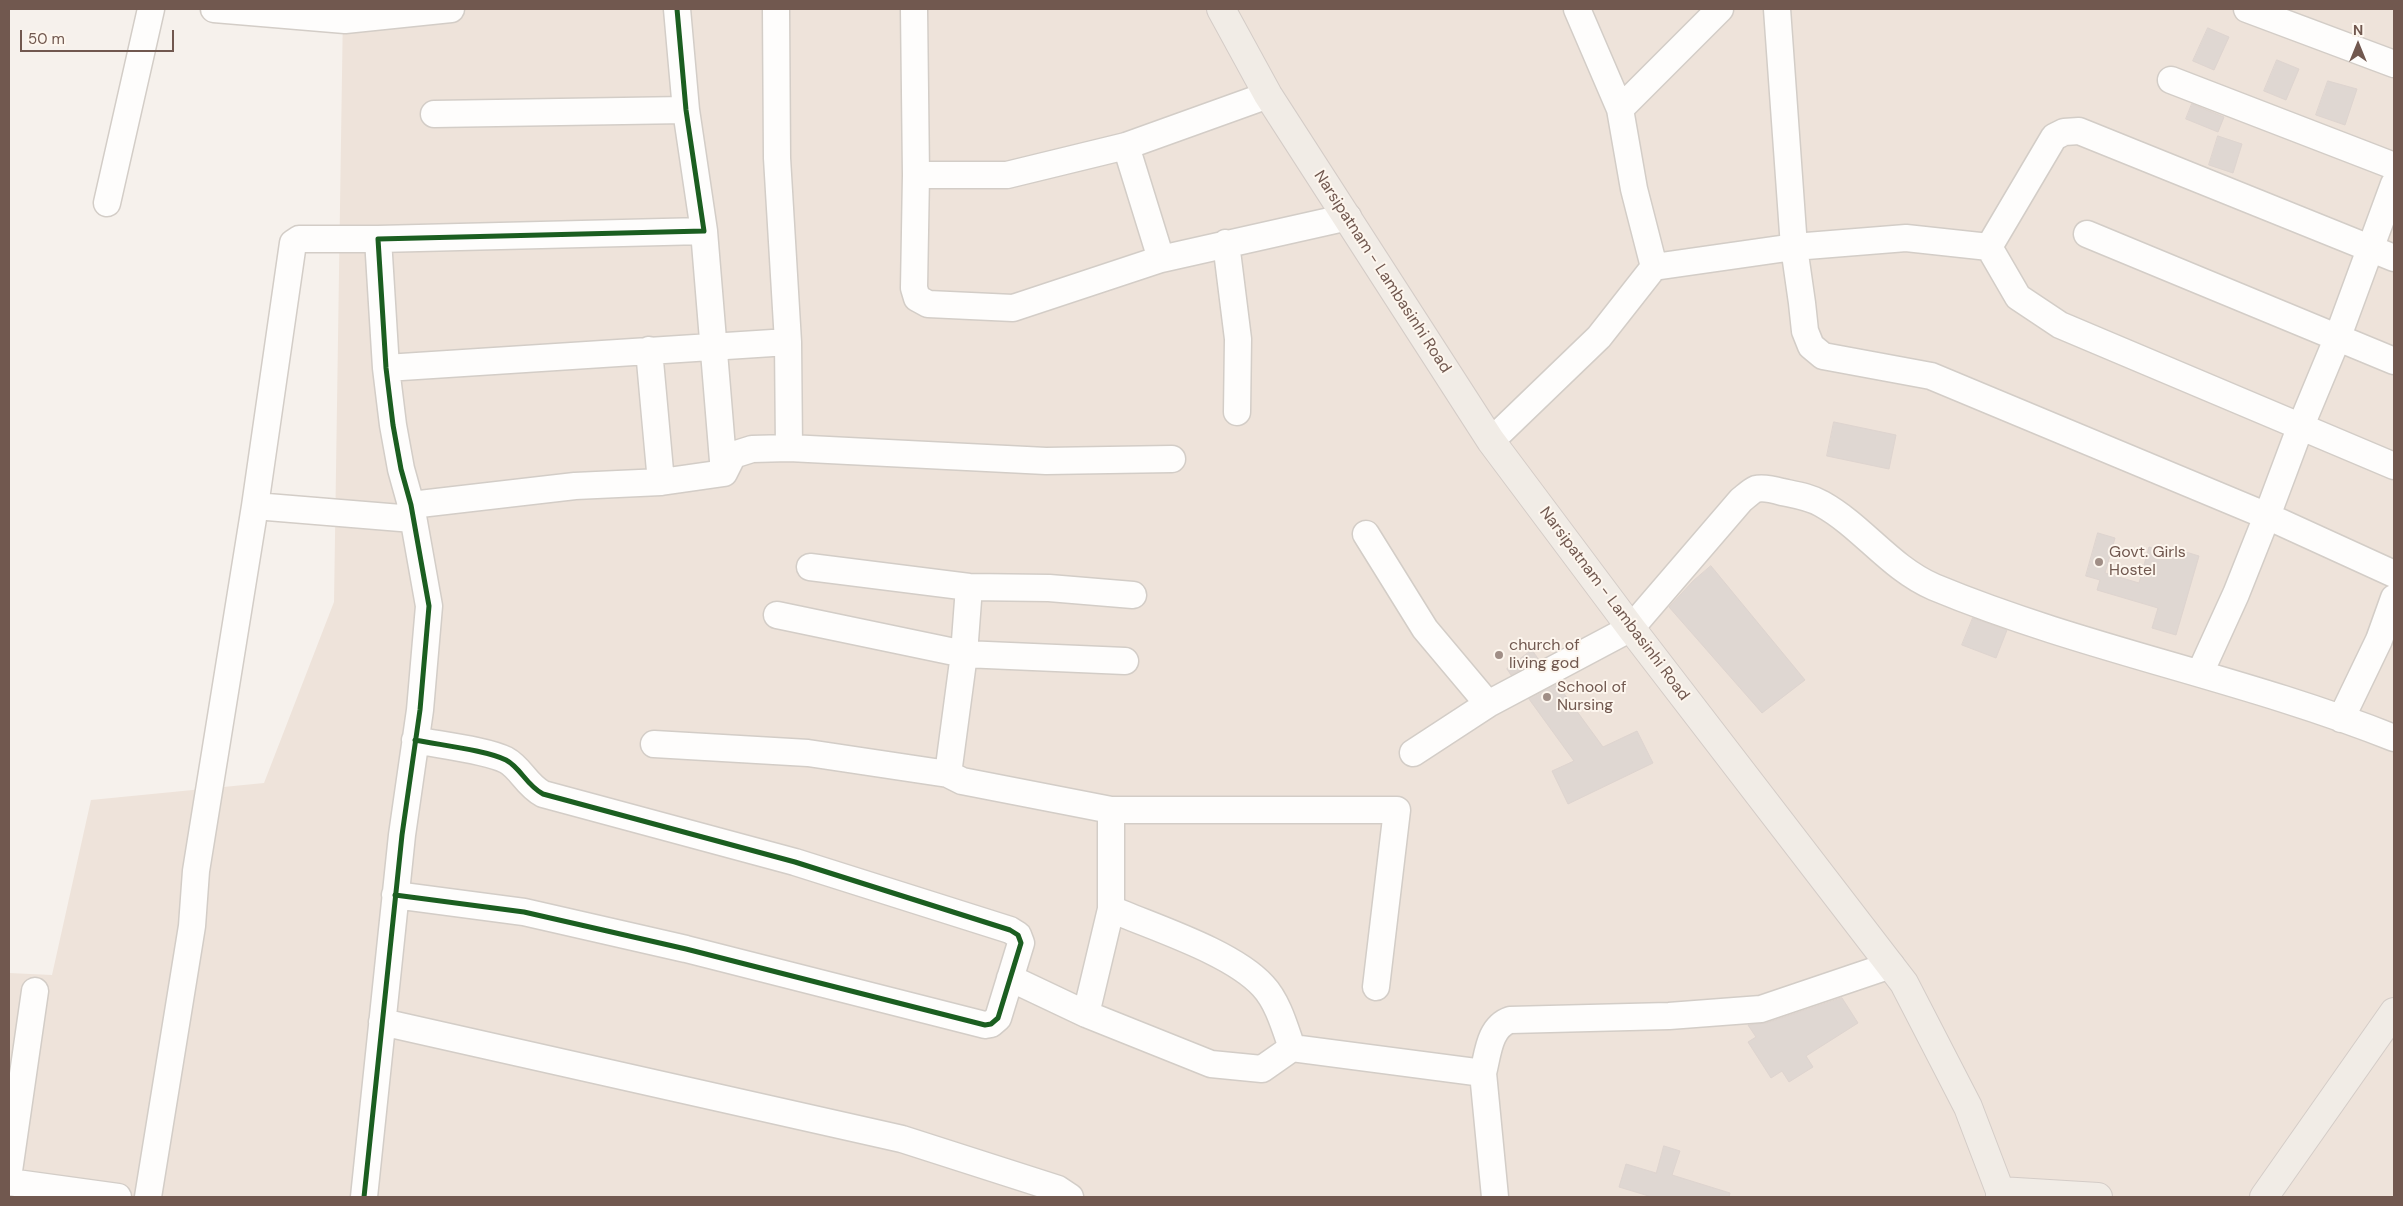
<!DOCTYPE html>
<html>
<head>
<meta charset="utf-8">
<style>
  body { margin:0 }
  #map { position:relative; width:2403px; height:1206px; overflow:hidden; background:#f6f1ec; font-family:"DM Sans",sans-serif }
  canvas { display:block }
  .frame { position:absolute; inset:0; border:10px solid #71584f; pointer-events:none }
  .north { position:absolute; left:2333px; top:20px; width:50px; height:50px; -webkit-text-stroke:4px #fdf6ee; paint-order:stroke; rotate:0deg; font-size:14px; font-weight:700; line-height:20px; text-align:center; color:#71584f }
  .north::after { content:''; display:block; margin:auto; width:18px; height:22px; background:#71584f; clip-path:polygon(50% 0,100% 100%,50% 72%,0 100%) }
  .scale { position:absolute; left:20px; top:30px; width:154px; height:22px; box-sizing:border-box; border:2px solid #71584f; border-top:0; padding-left:6px; font-size:15px; line-height:18px; white-space:nowrap; color:#71584f; -webkit-text-stroke:4px #fdf6ee; paint-order:stroke }
</style>
</head>
<body>
<div id="map">
<canvas width="2403" height="1206"></canvas>
<div class="frame"></div>
<div class="north">N</div>
<div class="scale">50 m</div>
</div>
<script>
const ctx = document.querySelector('canvas').getContext('2d');
ctx.lineJoin = 'round';
function paint(path, color) {
  ctx.fillStyle = color;
  ctx.fill(path, 'evenodd');
}
function stroke(path, color, width, dash) {
  ctx.strokeStyle = color;
  ctx.lineWidth = width;
  ctx.lineCap = dash ? 'butt' : 'round';
  ctx.setLineDash(dash || []);
  ctx.stroke(path);
}
function drawText(font, color, halo, rows, align = 'center') {
  ctx.font = font + ' "DM Sans",sans-serif';
  ctx.lineWidth = 4;
  ctx.setLineDash([]);
  ctx.textBaseline = 'middle';
  ctx.strokeStyle = halo;
  ctx.fillStyle = color;
  for (const [text, x, y, turn = 0] of rows) {
    ctx.save();
    ctx.translate(x, y);
    ctx.rotate((+turn || 0) * Math.PI / 180);
    ctx.textAlign = isNaN(turn) ? turn : align;
    if (halo) ctx.strokeText(text, 0, 0);
    ctx.fillText(text, 0, 0);
    ctx.restore();
  }
}
paint(new Path2D(`
  M343,9H2394V1197H9V973L52,975L91,800L264,783L334,602Z`), '#eee3da');
const building = new Path2D(`
  M2208,28L2229,37L2214,70L2193,61Z
  M2277,60L2299,69L2286,100L2264,91Z
  M2328,81L2357,89L2345,125L2316,115Z
  M2192,104L2224,117L2218,132L2186,119Z
  M2218,136L2242,144L2233,173L2209,165Z
  M1834,422L1896,435L1889,469L1827,456Z
  M2098,533L2115,538L2105,573L2139,583L2149,547L2174,555L2176,549L2199,556L2176,635L2152,628L2158,608L2097,590L2100,580L2086,576Z
  M1711,566L1805,680L1762,713L1669,607L1693,581Z
  M1973,618L2007,630L1996,658L1962,645Z
  M1532,650L1539,660L1511,675L1507,669Z
  M1557,684L1603,747L1637,731L1653,763L1568,804L1552,771L1574,761L1529,699Z
  M1842,998L1858,1023L1806,1056L1813,1067L1789,1082L1782,1071L1771,1078L1748,1042L1756,1037L1748,1025L1766,1023Z
  M1664,1146L1680,1151L1672,1175L1730,1193L1729,1197H1652L1619,1187L1626,1164L1656,1173Z`);
paint(building, '#dfd7d2');
stroke(building, '#ded4cf', 1);
const minor = new Path2D(`
  M214,9L345,20L451,9
  M776,9L777,158L788,342L789,448
  M914,9L916,175L914,288L917,298L928,304L1013,308L1161,259L1348,217
  M1577,9L1620,109
  M1777,9L1794,247L1802,303L1805,331L1811,346L1823,356L1931,376L2267,516L2394,574
  M2247,9L2394,64
  M2171,80L2394,166
  M434,114L686,110
  M1126,146L1161,259
  M916,175H1007L1126,146L1268,95
  M107,203L151,9
  M2087,234L2394,361
  M1226,243L1238,339L1237,412
  M1989,247L2054,137L2064,132L2079,131L2394,258
  M1989,247L2018,297L2060,325L2394,466
  M1654,267L1794,247L1906,238L1989,247
  M649,350L661,482
  M386,368L788,342
  M1491,441L1599,337L1654,267L1634,189L1620,109L1720,9
  M724,473L733,455L752,449L789,448L1046,461L1172,459
  M411,505L575,486L661,482L724,473L704,231
  M255,506L413,519
  M1366,534L1425,629L1488,704
  M810,567L969,587L1049,588L1133,595
  M777,615L964,654L1125,661
  M2200,673L2236,594L2267,516L2300,428L2337,339L2394,184
  M2341,719L2379,640L2394,598
  M654,744L808,753L948,774L962,781L1111,810H1397L1376,987
  M1413,753L1488,704L1631,628L1741,500C1745,497 1751,491 1756,489C1763,487 1775,490 1782,492C1796,495 1810,497 1822,504C1863,527 1890,568 1934,587C2083,649 2244,678 2394,738
  M948,774L964,654L969,587
  M395,895L524,912L686,949L985,1025L991,1024L998,1018L1021,943L1018,935L1010,930L795,862L543,794C526,785 521,768 506,760C486,750 439,745 415,740
  M1111,909C1155,928 1232,952 1263,986C1278,1002 1285,1028 1292,1048
  M1010,978L1086,1014L1211,1064L1262,1069L1292,1048L1483,1073C1488,1054 1489,1027 1510,1020L1669,1016L1761,1009L1891,965
  M1086,1014L1111,909V810
  M382,1022L902,1139L1058,1189L1070,1197
  M1483,1073L1495,1197
  M9,1171L35,991
  M9,1182L118,1197
  M148,1197L192,926L196,871L255,506L293,243L299,239H378
  M364,1197L402,835L420,710L429,606L411,505L401,469L393,425L386,368L378,239L704,231L686,110L677,9`);
const major = new Path2D(`
  M1221,9L1268,95L1491,441L1631,628L1904,983L1968,1107L2000,1191V1197
  M2000,1191L2098,1197
  M2264,1197L2394,1012`);
stroke(minor, '#d3cdc7', 29);
stroke(major, '#d4ccc7', 30);
stroke(minor, '#fefdfc', 26);
stroke(major, '#f1ece6', 28);
stroke(new Path2D(`
  M395,895L524,912L686,949L985,1025L991,1024L998,1018L1021,943L1018,935L1010,930L795,862L543,794C526,785 521,768 506,760C486,750 439,745 415,740
  M364,1197L402,835L420,710L429,606L411,505L401,469L393,425L386,368L378,239L704,231L686,110L677,9`), '#1b5e20', 5);
for (const [x, y, r, color] of [
  [2099,562,5,"#a08e86"],
  [1499,655,5,"#a08e86"],
  [1547,697,5,"#a08e86"]
]) {
  const dot = new Path2D();
  dot.arc(x, y, r, 0, 2 * Math.PI);
  ctx.fillStyle = color;
  ctx.fill(dot);
  stroke(dot, '#fdf6ee', 2);
}
drawText('16px', '#71584f', '#fdf6ee', [
  ["Narsipatnam - Lambasinhi Road",1382,272,57],
  ["Narsipatnam - Lambasinhi Road",1614,604,53]
]);
drawText('16px', '#71584f', '#fdf6ee', [
  ["Govt. Girls",2109,553],
  ["Hostel",2109,571],
  ["church of",1509,646],
  ["living god",1509,664],
  ["School of",1557,688],
  ["Nursing",1557,706]
], 'left');
</script>
</body>
</html>
